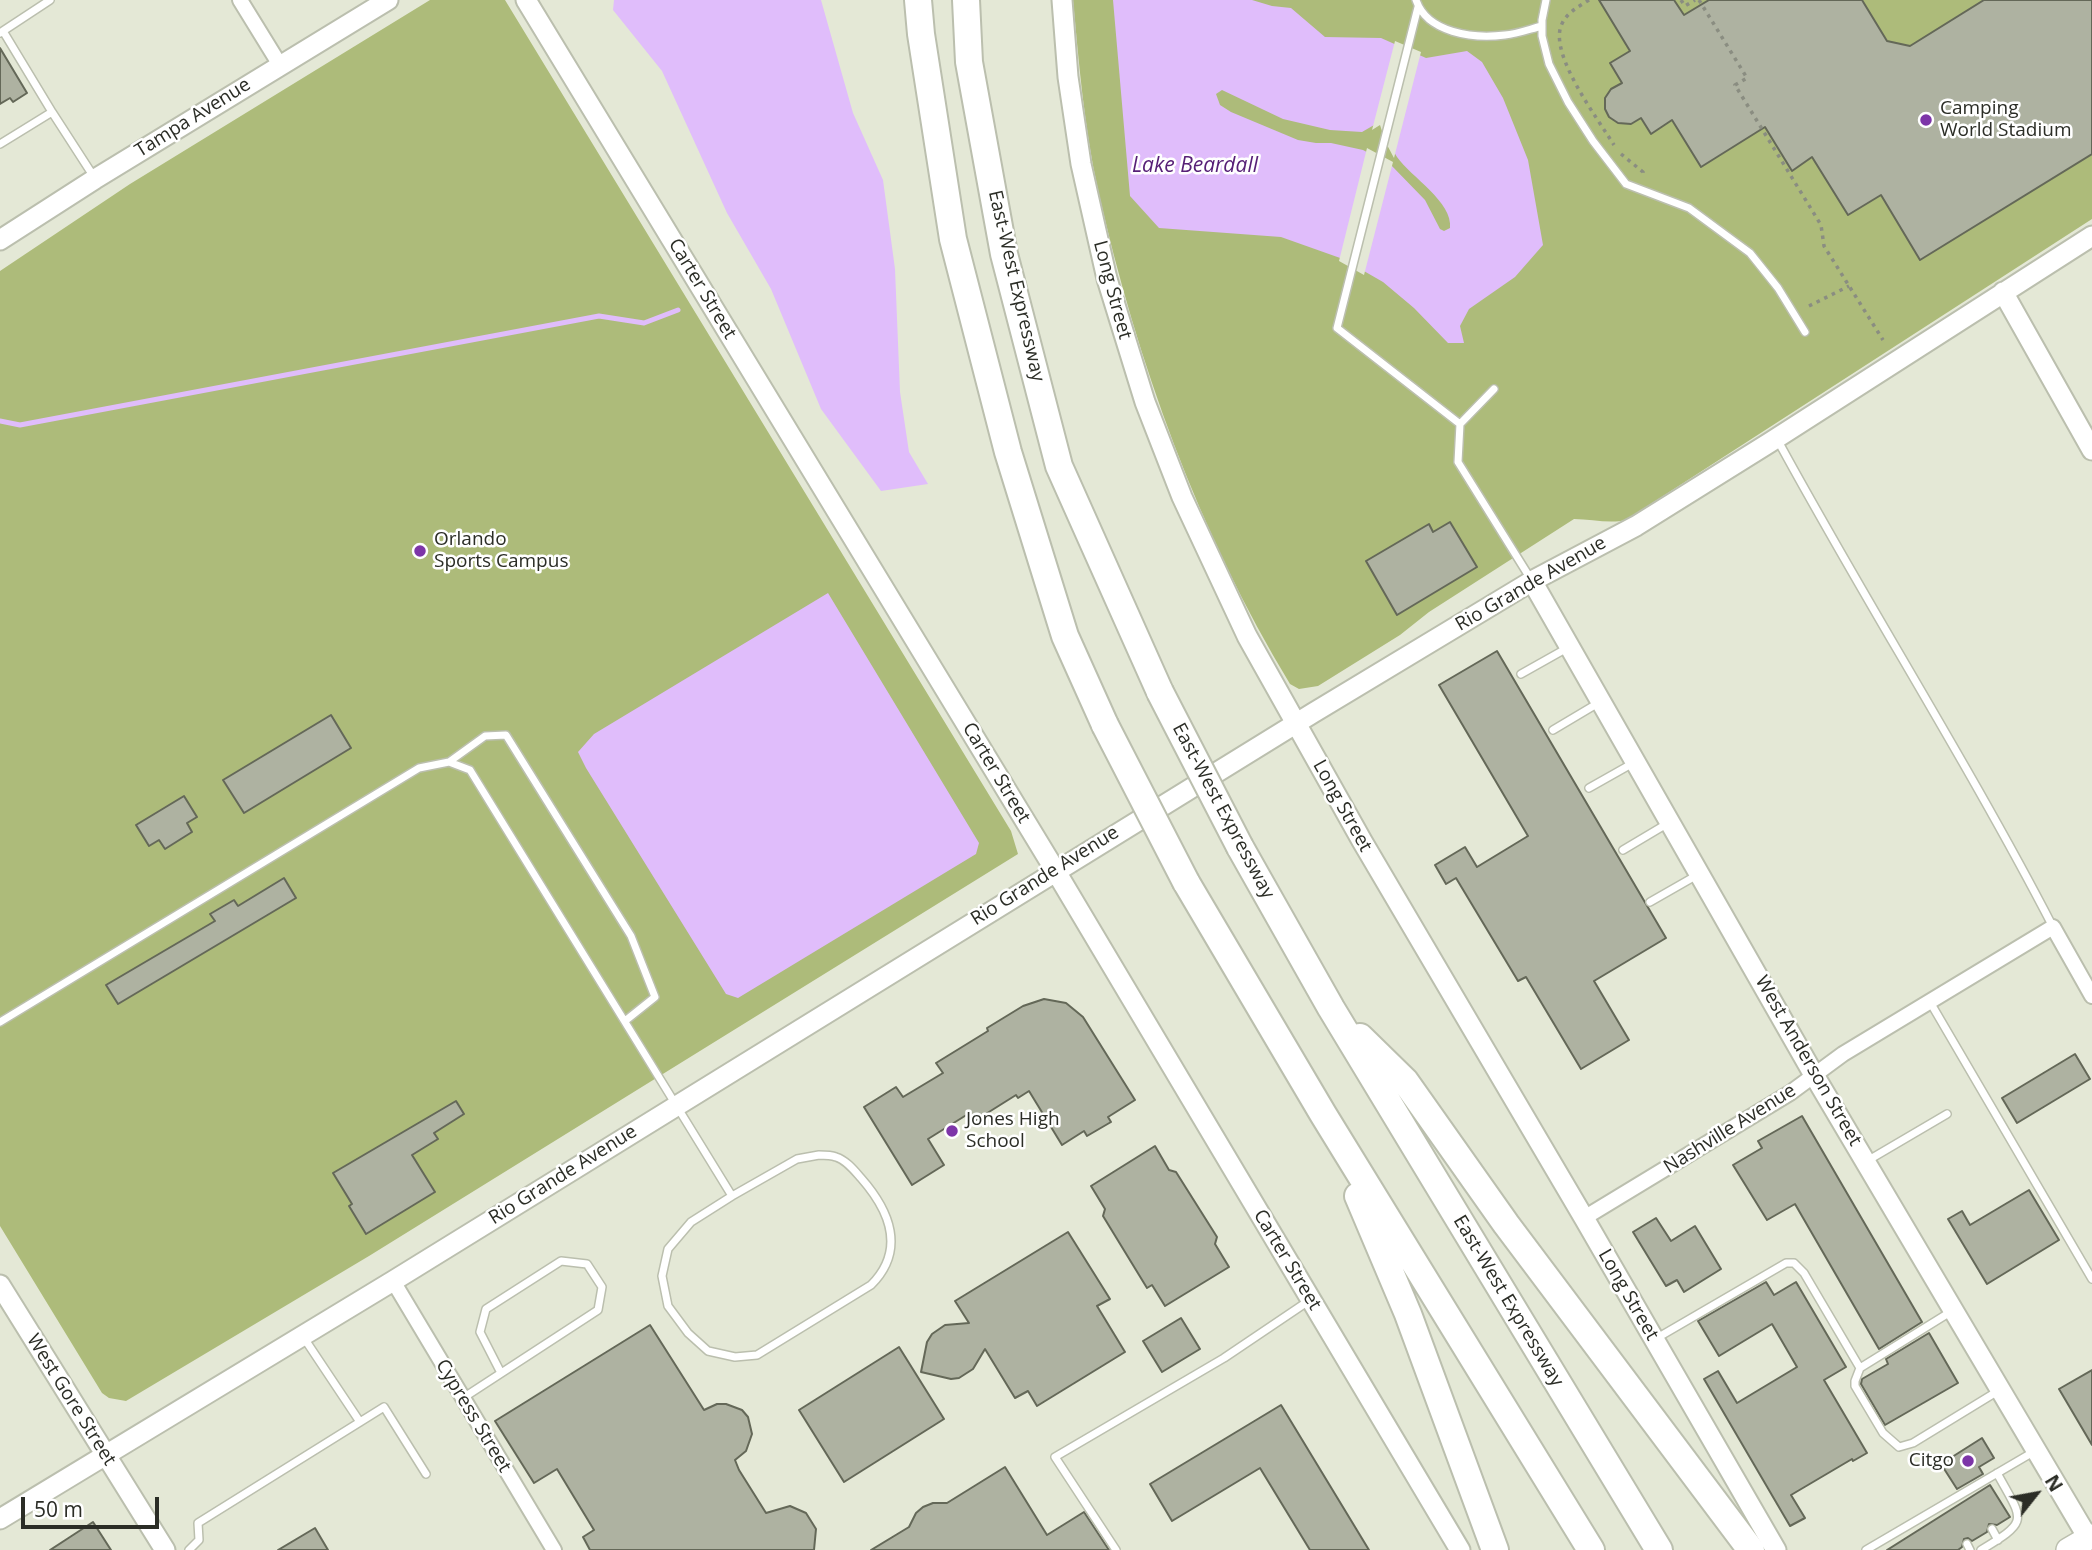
<!DOCTYPE html>
<html>
<head>
<meta charset="utf-8">
<style>
  body { margin:0 }
  #map { position:relative; width:2092px; height:1550px; overflow:hidden; background:#e4e8d6; font-family:"Open Sans",sans-serif }
  canvas { display:block }
  .north { position:absolute; left:2001px; top:1459px; width:70px; height:70px; -webkit-text-stroke:5px #fff; paint-order:stroke; rotate:59deg; font-size:19px; font-weight:700; line-height:28px; text-align:center; color:#2b2d26 }
  .north::after { content:''; display:block; margin:auto; width:24px; height:32px; background:#2b2d26; clip-path:polygon(50% 0,100% 100%,50% 72%,0 100%) }
  .scale { position:absolute; left:21px; top:1497px; width:138px; height:32px; box-sizing:border-box; border:4px solid #2b2d26; border-top:0; padding-left:9px; font-size:21px; line-height:24px; white-space:nowrap; color:#2b2d26; -webkit-text-stroke:5px #fff; paint-order:stroke }
</style>
</head>
<body>
<div id="map">
<canvas width="2092" height="1550"></canvas>
<div class="north">N</div>
<div class="scale">50 m</div>
</div>
<script>
const ctx = document.querySelector('canvas').getContext('2d');
ctx.lineJoin = 'round';
function paint(path, color) {
  ctx.fillStyle = color;
  ctx.fill(path, 'evenodd');
}
function stroke(path, color, width, dash) {
  ctx.strokeStyle = color;
  ctx.lineWidth = width;
  ctx.lineCap = dash ? 'butt' : 'round';
  ctx.setLineDash(dash || []);
  ctx.stroke(path);
}
function drawText(font, color, halo, rows, align = 'center') {
  ctx.font = font + ' "Open Sans",sans-serif';
  ctx.lineWidth = 5;
  ctx.setLineDash([]);
  ctx.textBaseline = 'middle';
  ctx.strokeStyle = halo;
  ctx.fillStyle = color;
  for (const [text, x, y, turn = 0] of rows) {
    ctx.save();
    ctx.translate(x, y);
    ctx.rotate((+turn || 0) * Math.PI / 180);
    ctx.textAlign = isNaN(turn) ? turn : align;
    if (halo) ctx.strokeText(text, 0, 0);
    ctx.fillText(text, 0, 0);
    ctx.restore();
  }
}
paint(new Path2D(`
  M430,0H505L1011,831L1018,854L369,1256L126,1401L109,1398L102,1393L0,1226V271L130,184Z
  M1073,0H2092V219L1626,520C1610,524 1591,519 1574,519L1429,612L1400,635L1318,686L1299,689L1290,684C1198,532 1137,362 1098,190C1084,127 1079,63 1073,0Z`), '#adbb7a');
paint(new Path2D(`
  M614,0H821L853,113L883,180L895,269L900,392L909,452L928,484L881,491L821,409L771,289L727,213L662,71L613,10Z
  M1113,0H1252L1272,6L1291,8L1325,37L1381,38L1426,58L1467,51L1482,62L1503,98L1528,160L1543,245L1515,277L1469,309L1460,326L1464,343H1448L1414,308L1383,282L1343,259L1281,237L1159,228L1130,196ZM1222,90L1283,119L1330,130L1362,132L1381,121C1386,133 1390,146 1397,157C1411,177 1453,202 1450,228L1444,231L1440,229L1425,200L1391,165L1363,150L1331,143H1316L1298,140L1231,112L1220,105L1216,94Z
  M828,593L979,843L976,854L738,998L726,994L586,768L578,752L594,734Z`), '#e0bdfb');
paint(new Path2D(`
  M1395,41L1421,52L1394,158L1386,143L1380,125L1372,130Z
  M1367,148L1393,162L1364,275L1339,261Z`), '#e4e8d6');
stroke(new Path2D(`
  M0,421L20,425L599,316L644,323L678,310`), '#e0bdfb', 5);
const building = new Path2D(`
  M1599,0H1674L1684,15L1709,0H1862L1887,41L1910,46L1984,0H2092V154L1920,260L1881,195L1848,215L1812,157L1792,171L1765,127L1701,167L1672,120L1651,134L1641,118L1631,124L1618,123L1609,117L1605,109V98L1611,89L1622,83L1610,63L1630,51Z
  M0,48L27,93L13,102L10,98L0,104Z
  M1450,522L1477,567L1397,615L1366,561L1429,524L1433,532Z
  M1497,651L1666,938L1594,981L1629,1040L1581,1069L1526,977L1518,981L1456,878L1446,884L1435,865L1465,847L1477,867L1528,836L1439,685Z
  M331,715L351,748L244,813L223,780Z
  M184,796L197,817L187,823L192,832L165,849L159,840L149,846L136,825Z
  M284,878L296,898L118,1004L106,985L215,921L210,914L234,900L238,906Z
  M1044,999L1066,1003L1083,1017L1135,1100L1108,1117L1111,1122L1087,1136L1084,1131L1062,1145L1029,1091L1018,1098L1016,1095L973,1122L968,1114L928,1139L944,1165L912,1185L864,1107L896,1087L903,1097L943,1073L936,1063L988,1031L987,1028L1023,1006Z
  M2075,1054L2090,1079L2017,1123L2002,1098Z
  M456,1101L464,1114L434,1133L438,1139L412,1155L435,1192L366,1234L349,1206L352,1204L333,1173Z
  M1802,1116L1922,1322L1879,1349L1795,1204L1767,1220L1733,1165L1762,1148L1758,1141Z
  M1155,1146L1169,1170L1176,1172L1217,1237L1215,1244L1229,1267L1165,1306L1152,1285L1147,1288L1103,1216L1105,1209L1091,1186Z
  M2029,1190L2059,1240L1987,1284L1948,1219L1962,1211L1970,1225Z
  M1656,1218L1671,1241L1695,1226L1721,1269L1684,1292L1677,1280L1666,1286L1633,1232Z
  M1068,1232L1110,1299L1097,1306L1125,1352L1037,1406L1028,1391L1015,1398L985,1349L973,1369L959,1378L951,1379L921,1372L927,1342L932,1334L945,1325L969,1323L955,1301Z
  M1766,1282L1774,1295L1796,1282L1846,1367L1824,1380L1867,1453L1853,1461L1852,1459L1791,1495L1805,1518L1790,1526L1704,1379L1718,1371L1737,1403L1797,1367L1772,1324L1719,1356L1698,1321Z
  M1181,1318L1200,1349L1162,1372L1143,1341Z
  M650,1325L704,1410L717,1404H726L742,1410L748,1417L752,1434L746,1451L735,1460L739,1470L766,1513L790,1506L806,1513L816,1529L814,1550H590L583,1537L594,1530L557,1469L534,1483L495,1421Z
  M1929,1333L1958,1383L1885,1425L1861,1384L1862,1379L1888,1364L1886,1359Z
  M899,1347L944,1419L844,1482L799,1410Z
  M2092,1370V1445L2059,1389Z
  M1281,1405L1369,1550H1310L1260,1468L1172,1521L1150,1484Z
  M1982,1438L1994,1458L1979,1467L1983,1474L1957,1489L1941,1464Z
  M1005,1467L1047,1535L1084,1512L1109,1550H871L909,1527L916,1513L923,1507L933,1503H947Z
  M1990,1485L2010,1517L1997,1525L1989,1524L1987,1532L1972,1541L1968,1538L1964,1539L1962,1547L1958,1550H1887Z
  M93,1522L111,1550H50Z
  M315,1528L328,1550H278Z`);
paint(building, '#aeb2a1');
stroke(building, '#646858', 2);
const service = new Path2D(`
  M1416,0C1427,33 1473,39 1505,35C1517,34 1530,29 1542,26
  M1546,0L1542,20V36L1549,64L1568,102L1593,141L1626,184L1689,208L1750,253L1778,288L1805,332
  M1418,7L1337,328L1460,424
  M3,31L50,0
  M0,33L3,31L52,112
  M0,144L52,112L94,177
  M1494,389L1460,424L1458,462L1532,581
  M1777,439C1866,603 1967,761 2053,927
  M1521,674L1569,647
  M1553,730L1600,702
  M449,762L485,736L506,735L631,936L655,997L625,1021
  M1589,788L1635,762
  M1623,850L1670,822
  M1650,902L1699,874
  M1930,1002L2092,1279
  M0,1022L419,768L449,762L470,770L732,1196
  M819,1155C825,1155 831,1155 836,1157C846,1160 854,1170 861,1178C890,1211 906,1250 871,1285L757,1355L735,1357L708,1351L688,1333L668,1306L662,1276L668,1249L691,1222L732,1196L797,1159Z
  M1867,1161L1947,1114
  M304,1338L360,1422
  M1657,1338L1786,1263H1794L1804,1273L1860,1368L1952,1311
  M1860,1368L1855,1381V1386L1883,1433L1899,1447L1913,1443L1998,1391
  M463,1398L598,1310L602,1287L587,1264L561,1261L486,1309L480,1332L501,1373
  M1992,1529L1998,1540
  M1967,1544L1970,1550
  M189,1550L199,1540L198,1523L384,1407L426,1474
  M1116,1550L1055,1457L1224,1358L1310,1300
  M1866,1550L2035,1451
  M1981,1550C2031,1520 2023,1521 1997,1473`);
const minor = new Path2D(`
  M240,0L280,65
  M1584,1218L1790,1093L1843,1054L2053,927L2092,996
  M393,1281L554,1550`);
const tertiary = new Path2D(`
  M526,0L1055,870L1460,1550
  M1062,0L1068,77L1081,164L1107,279L1145,402L1182,497L1247,636L1362,841L1584,1218L1776,1550
  M0,240L95,179L388,0
  M2003,292L2092,450
  M1532,581L1814,1075L2088,1538
  M0,1285L165,1550
  M0,1519L393,1281L1313,713L1532,581L1636,526L1769,443L2092,236`);
const primary = new Path2D(`
  M2068,1550L2092,1536`);
const motorway = new Path2D(`
  M918,0L921,34L953,239L1008,452L1065,636L1105,725
  M966,0L969,62L1004,254L1059,466L1160,692
  M1240,847L1331,1008L1659,1550
  M1186,882L1323,1114L1591,1550
  M1360,1037L1405,1081L1506,1224L1751,1550
  M1358,1196L1408,1314L1495,1550`);
stroke(service, '#bbbfae', 10);
stroke(minor, '#bbbfae', 18);
stroke(tertiary, '#bbbfae', 23);
stroke(primary, '#bbbfae', 26);
stroke(motorway, '#bbbfae', 30);
stroke(new Path2D(`
  M1589,0C1578,7 1566,13 1561,26C1550,56 1598,119 1614,145
  M1681,0L1685,6L1695,0
  M1699,0L1747,78L1735,85L1821,225L1824,246L1883,340
  M1621,154L1643,172L1642,177
  M1809,306L1849,286`), '#8a8d81', 3.5, [3.5, 5]);
stroke(service, '#fff', 7);
stroke(minor, '#fff', 14);
stroke(tertiary, '#fff', 19);
stroke(primary, '#fff', 23);
stroke(motorway, '#fff', 26);
const motorwayBridge = new Path2D(`
  M1160,692L1240,847
  M1105,725L1186,882`);
stroke(motorwayBridge, '#bbbfae', 30, []);
stroke(motorwayBridge, '#fff', 26);
for (const [x, y, r, color] of [
  [1926,120,7,"#7d35a8"],
  [420,551,7,"#7d35a8"],
  [952,1131,7,"#7d35a8"],
  [1968,1461,7,"#7d35a8"]
]) {
  const dot = new Path2D();
  dot.arc(x, y, r, 0, 2 * Math.PI);
  ctx.fillStyle = color;
  ctx.fill(dot);
  stroke(dot, '#fff', 2.5);
}
drawText('19px', '#2b2d26', '#fff', [
  ["Camping",1940,109],
  ["World Stadium",1940,131],
  ["Orlando",434,540],
  ["Sports Campus",434,562],
  ["Jones High",966,1120],
  ["School",966,1142],
  ["Citgo",1954,1461,"right"]
], 'left');
drawText('19px', '#2b2d26', '#fff', [
  ["Tampa Avenue",193,118,-32],
  ["East-West Expressway",1016,286,77],
  ["Carter Street",702,289,59],
  ["Long Street",1112,290,75],
  ["Rio Grande Avenue",1531,584,-30],
  ["Carter Street",996,773,59],
  ["Long Street",1342,806,61],
  ["East-West Expressway",1223,811,62],
  ["Rio Grande Avenue",1045,876,-32],
  ["West Anderson Street",1808,1061,60],
  ["Nashville Avenue",1730,1129,-32],
  ["Rio Grande Avenue",563,1175,-32],
  ["Carter Street",1287,1260,59],
  ["Long Street",1628,1295,60],
  ["East-West Expressway",1508,1301,59],
  ["West Gore Street",71,1400,58],
  ["Cypress Street",473,1416,59]
]);
drawText('italic 21px', '#572077', '#fff', [
  ["Lake Beardall",1195,166]
]);
</script>
</body>
</html>
